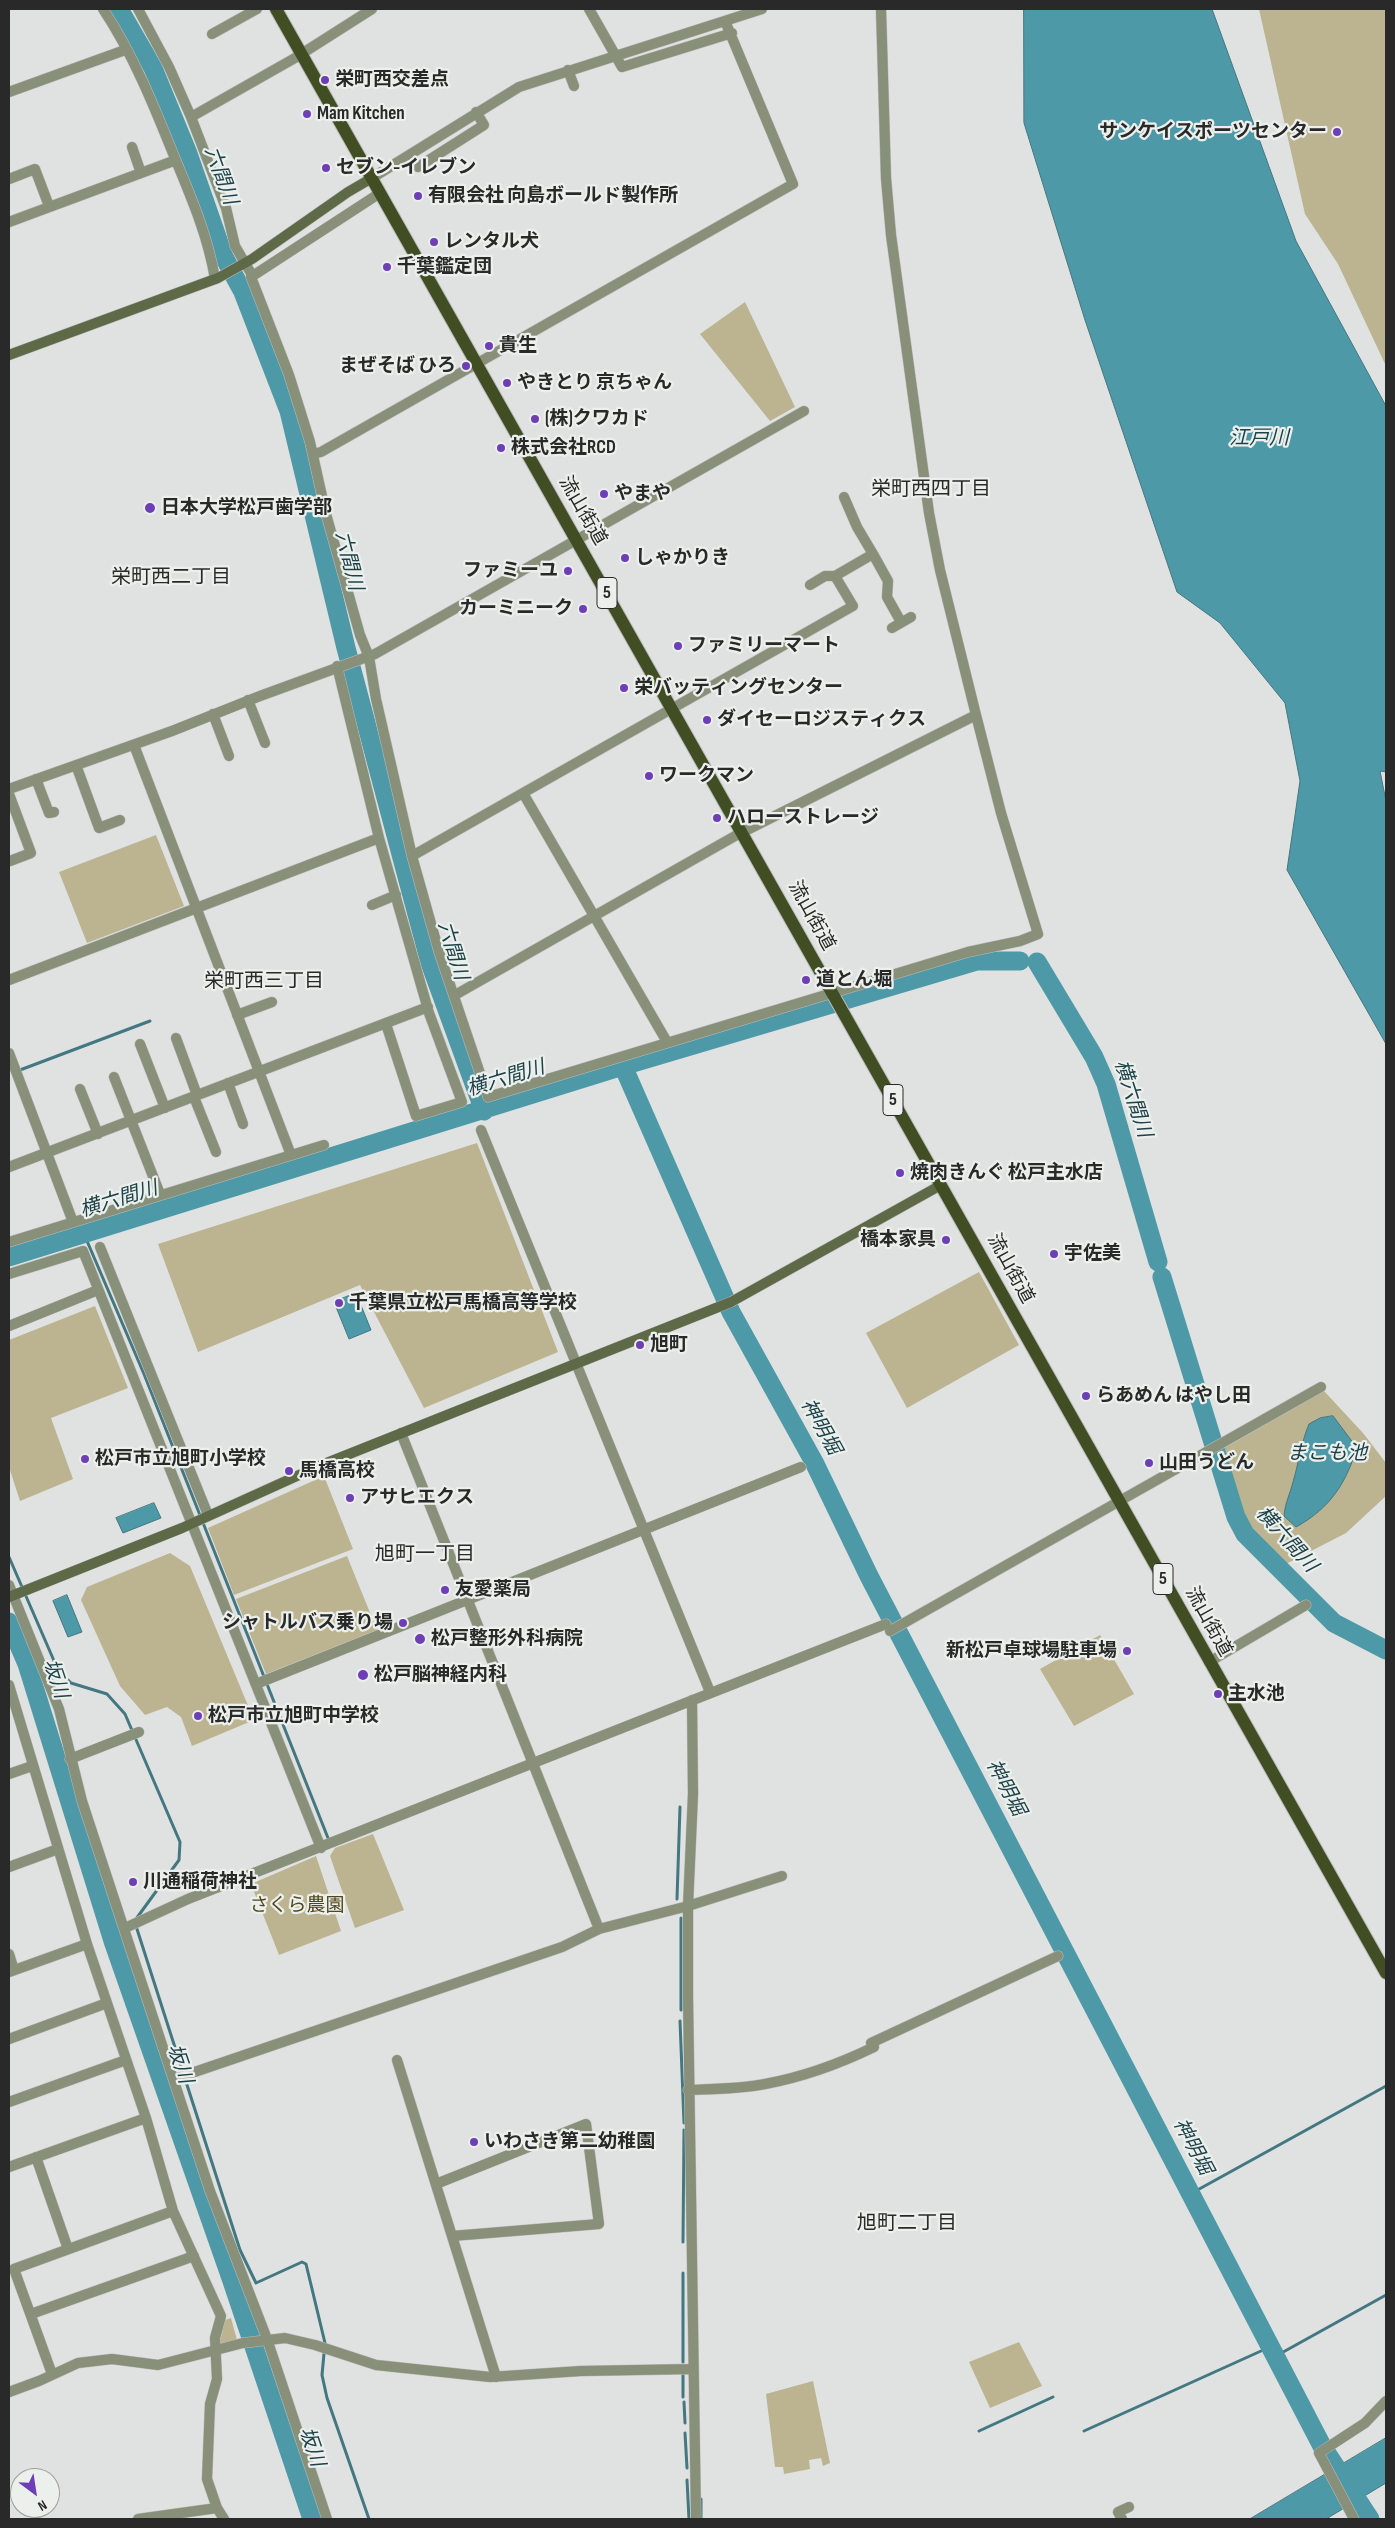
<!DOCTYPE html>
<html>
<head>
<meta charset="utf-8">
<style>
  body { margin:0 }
  #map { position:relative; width:1395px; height:2528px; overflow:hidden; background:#dfe2e0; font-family:"Sofia Sans Condensed",sans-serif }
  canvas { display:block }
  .frame { position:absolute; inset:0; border:10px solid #282928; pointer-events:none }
  .north { position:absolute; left:10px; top:2468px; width:50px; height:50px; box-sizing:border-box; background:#ecf0ed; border:1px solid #9ea09e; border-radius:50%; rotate:149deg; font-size:14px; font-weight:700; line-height:20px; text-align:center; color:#282928 }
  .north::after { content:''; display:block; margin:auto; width:18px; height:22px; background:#6e3eb6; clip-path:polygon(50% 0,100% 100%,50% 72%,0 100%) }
</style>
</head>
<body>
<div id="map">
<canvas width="1395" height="2528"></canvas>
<div class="frame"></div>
<div class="north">N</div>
</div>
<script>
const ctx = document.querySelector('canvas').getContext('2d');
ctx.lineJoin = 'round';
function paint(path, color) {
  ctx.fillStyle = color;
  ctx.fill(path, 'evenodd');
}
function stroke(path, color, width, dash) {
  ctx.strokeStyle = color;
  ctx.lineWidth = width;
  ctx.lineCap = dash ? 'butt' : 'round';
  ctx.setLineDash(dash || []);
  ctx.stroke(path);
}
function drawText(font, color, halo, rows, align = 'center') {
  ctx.font = font + ' "Sofia Sans Condensed","Noto Sans JP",sans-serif';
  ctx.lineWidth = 4.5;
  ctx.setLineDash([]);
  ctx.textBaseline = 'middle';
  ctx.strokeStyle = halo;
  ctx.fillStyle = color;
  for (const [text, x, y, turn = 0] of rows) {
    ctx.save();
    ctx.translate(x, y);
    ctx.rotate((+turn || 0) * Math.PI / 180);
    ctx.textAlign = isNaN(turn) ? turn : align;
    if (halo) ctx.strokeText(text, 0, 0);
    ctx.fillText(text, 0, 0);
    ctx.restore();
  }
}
paint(new Path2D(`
  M1259,9H1386V366L1338,264L1305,214Z
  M745,302L795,407L770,421L700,334Z
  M156,835L184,906L87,943L59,872Z
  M477,1143L558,1352L424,1408L360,1285L198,1352L158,1244Z
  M979,1272L1019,1345L907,1408L866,1333Z
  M95,1306L128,1388L51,1418L73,1479L20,1501L9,1467V1340Z
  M1324,1391L1363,1433L1386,1463V1496L1346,1533L1284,1565L1255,1541L1239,1518L1219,1451Z
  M324,1476L353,1549L234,1595L208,1528Z
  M170,1553L190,1566L254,1720L192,1746L181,1717L167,1707L145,1715L120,1686L81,1600L87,1587Z
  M347,1556L377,1630L266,1674L236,1599Z
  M1100,1635L1134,1694L1074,1726L1040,1669Z
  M373,1834L404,1910L355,1928L330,1856L335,1848Z
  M316,1856L341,1931L279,1955L251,1884Z
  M231,2318L237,2340L222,2345L220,2341L225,2320Z
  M1019,2342L1042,2386L990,2408L969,2362Z
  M813,2381L830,2463L823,2466L821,2458L809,2460L810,2469L784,2474L783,2467H775L766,2394Z`), '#bcb391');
const water = new Path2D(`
  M1024,9H1212L1296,241L1386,406V772L1380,771L1386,801V1044L1287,870L1300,781L1285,703L1220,623L1177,592L1085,320L1024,123Z
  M356,1293L371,1330L349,1339L334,1302Z
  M1333,1416L1357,1448C1345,1485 1330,1508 1296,1527L1284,1516C1285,1503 1290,1494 1293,1482C1299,1462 1301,1443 1309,1424L1320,1418Z
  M154,1503L161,1518L123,1533L116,1518Z
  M67,1595L82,1632L68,1637L53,1601Z
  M1386,2438V2483L1326,2519H1250Z`);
paint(water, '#4e99a7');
stroke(water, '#437781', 1);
stroke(new Path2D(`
  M20,1070L150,1021
  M84,1234L144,1374L328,1838
  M9,1557L58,1670L71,1683L107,1694L125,1714L180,1842L179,1860L136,1919
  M677,1899L680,1807
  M136,1926L240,2250L256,2283L302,2262L306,2264L325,2343L322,2375L327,2398L369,2519
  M681,2010V1918
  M680,2021L684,2123
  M1192,2193L1386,2086
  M683,2242L684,2130
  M683,2273V2362
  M1276,2356L1386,2295
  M683,2375V2397
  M684,2402L685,2423
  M979,2431L1053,2397
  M1084,2431L1261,2351
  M685,2433L687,2468
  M687,2480L689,2519
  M701,2499V2519`), '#437781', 3);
stroke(new Path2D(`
  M119,9L153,68L187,151L224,257L243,292L289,411L346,648L430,963L484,1111
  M1037,962L1094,1057L1106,1084L1158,1262
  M623,1066L731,1312L814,1462L869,1576L1322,2446L1370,2519
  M9,1257L623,1066L977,961H1020
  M1162,1277L1236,1517L1245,1534L1334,1623L1386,1650
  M9,1622L27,1664L113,1941L232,2281L312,2519`), '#4e99a7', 19);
const street = new Path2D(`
  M103,9C133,54 154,106 174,156C191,197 208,236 215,279
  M138,9L169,67L191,117L226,208L235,246L252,275
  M589,9L622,67L732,33
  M212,34L257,9
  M568,70L574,86
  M9,92L125,50
  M191,117L295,58L372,9
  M132,147L141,173
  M418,167L484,125L476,112
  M372,178L519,87L762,9
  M9,179L35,169L49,206
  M380,193L251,277L289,375L310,442L326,514L360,635L369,657L376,699L412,856L439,952L488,1097L968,952L1020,941L1038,934L1001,813L976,715L940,570L929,513L891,235L886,178L881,9
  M9,222L176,160
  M313,454L321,452L793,184L725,21
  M873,554L888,581L887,597L901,622
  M810,585L825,576H835
  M892,628L911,617
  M337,666L379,838L429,1013L462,1102L416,1116L386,1024
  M248,700L265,743
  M213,714L229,756
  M134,745L291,1155
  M76,765L99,828L120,820
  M36,779L49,813L54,812
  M9,789L172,731L260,696L375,654L804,411
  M9,794L31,853L10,861
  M412,856L523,793
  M372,905L396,895
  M9,980L379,838
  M455,995L735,836L976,715
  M237,1015L272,1002
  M176,1038L197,1095
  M667,1042L523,793L853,606L835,576L873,554L857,527L844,497
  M140,1044L165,1108
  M9,1053L73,1222
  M114,1077L160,1194
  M228,1083L243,1124
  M80,1089L98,1134
  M194,1097L216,1152
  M481,1130L710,1692
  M9,1167L428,1007
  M9,1242L324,1145
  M100,1247L208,1515
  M9,1274L83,1251L321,1848
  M9,1326L98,1290
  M401,1433L599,1929
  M9,1585L59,1709L82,1801L210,2191L267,2339L327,2519
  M890,1631L1321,1387
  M1209,1662L1306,1605
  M256,1684L801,1467
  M9,1685L87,1944L146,2118L173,2211L221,2316L215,2338L217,2379L210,2404L207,2479L217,2508L224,2519
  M692,1700L693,1794L688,1906V1997L696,2519
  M70,1759L139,1732
  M9,1774L32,1766
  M9,1867L58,1849
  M125,1928L188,1899L886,1624
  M9,1954L14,1970
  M9,1972L87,1944
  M9,2039L107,2003
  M871,2043L1058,1956
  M397,2060L496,2377
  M174,2079L562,1947L599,1929L688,1906L782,1876
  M688,2090C714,2089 740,2089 765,2084C803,2077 839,2064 874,2047
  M9,2102L126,2060
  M36,2157L68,2249
  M9,2167L146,2118
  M436,2184L586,2124L599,2224L452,2236
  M31,2314L194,2256
  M52,2374L14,2269L173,2211
  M9,2392L39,2381L78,2363L112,2359L158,2365L243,2343L285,2338L315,2345L376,2365L490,2377L581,2371L693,2369
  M138,2519L217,2508
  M1122,2519L1118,2512L1129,2507
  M1354,2519L1319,2453L1365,2423L1386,2401`);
const secondary = new Path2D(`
  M9,355L218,278L252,259L348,192L372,178
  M9,1597L182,1528L319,1466L731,1302L941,1185`);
const primary = new Path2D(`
  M276,9L1386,1973`);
stroke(street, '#babdbb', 11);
stroke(secondary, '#babdbb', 11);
stroke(primary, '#babdbb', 14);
stroke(street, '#889079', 10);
stroke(secondary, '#5e6948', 10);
stroke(primary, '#414e24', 12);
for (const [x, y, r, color] of [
  [325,80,5,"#6e3eb6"],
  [307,114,5,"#6e3eb6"],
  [1337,132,5,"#6e3eb6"],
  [326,168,5,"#6e3eb6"],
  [418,196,5,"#6e3eb6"],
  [434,242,5,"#6e3eb6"],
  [387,267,5,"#6e3eb6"],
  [489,346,5,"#6e3eb6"],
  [466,366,5,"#6e3eb6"],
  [507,383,5,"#6e3eb6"],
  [535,419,5,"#6e3eb6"],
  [501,448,5,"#6e3eb6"],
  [604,494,5,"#6e3eb6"],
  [150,508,6,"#6e3eb6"],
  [625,558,5,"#6e3eb6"],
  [568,571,5,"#6e3eb6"],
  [583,609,5,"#6e3eb6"],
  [678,646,5,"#6e3eb6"],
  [624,688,5,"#6e3eb6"],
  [707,720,5,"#6e3eb6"],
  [649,776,5,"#6e3eb6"],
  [717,818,5,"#6e3eb6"],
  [806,980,5,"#6e3eb6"],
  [900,1173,5,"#6e3eb6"],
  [946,1240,5,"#6e3eb6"],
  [1054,1254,5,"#6e3eb6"],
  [339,1303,5,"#6e3eb6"],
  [640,1345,5,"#6e3eb6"],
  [1086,1396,5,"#6e3eb6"],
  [85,1459,5,"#6e3eb6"],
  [1149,1463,5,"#6e3eb6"],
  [289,1471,5,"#6e3eb6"],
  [350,1498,5,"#6e3eb6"],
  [445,1590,5,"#6e3eb6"],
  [403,1623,5,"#6e3eb6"],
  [420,1639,6,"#6e3eb6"],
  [1127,1651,5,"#6e3eb6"],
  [363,1675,6,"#6e3eb6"],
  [1218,1694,5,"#6e3eb6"],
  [198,1716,5,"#6e3eb6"],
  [133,1882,5,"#6e3eb6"],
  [474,2142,5,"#6e3eb6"]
]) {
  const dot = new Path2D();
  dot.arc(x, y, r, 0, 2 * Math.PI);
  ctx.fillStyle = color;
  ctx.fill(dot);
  stroke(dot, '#ecf0ed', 2);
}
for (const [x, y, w] of [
  [607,593,20],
  [893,1100,20],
  [1163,1579,20]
]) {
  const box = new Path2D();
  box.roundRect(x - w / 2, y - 15.5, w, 31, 4);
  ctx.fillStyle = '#ecf0ed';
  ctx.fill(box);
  stroke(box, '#282928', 1);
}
drawText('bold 18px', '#282928', null, [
  ["5",607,593],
  ["5",893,1100],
  ["5",1163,1579]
]);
drawText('bold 19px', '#282928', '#ecf0ed', [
  ["栄町西交差点",335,80],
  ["Mam Kitchen",317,114],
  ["サンケイスポーツセンター",1327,132,"right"],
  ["セブン-イレブン",336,168],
  ["有限会社 向島ボールド製作所",428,196],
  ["レンタル犬",444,242],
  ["千葉鑑定団",397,267],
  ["貴生",499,346],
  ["まぜそば ひろ",456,366,"right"],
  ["やきとり 京ちゃん",517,383],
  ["(株)クワカド",545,419],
  ["株式会社RCD",511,448],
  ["やまや",614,494],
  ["日本大学松戸歯学部",161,508],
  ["しゃかりき",635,558],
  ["ファミーユ",558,571,"right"],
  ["カーミニーク",573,609,"right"],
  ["ファミリーマート",688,646],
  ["栄バッティングセンター",634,688],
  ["ダイセーロジスティクス",717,720],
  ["ワークマン",659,776],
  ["ハローストレージ",727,818],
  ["道とん堀",816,980],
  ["焼肉きんぐ 松戸主水店",910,1173],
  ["橋本家具",936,1240,"right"],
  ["宇佐美",1064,1254],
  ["千葉県立松戸馬橋高等学校",349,1303],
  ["旭町",650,1345],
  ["らあめん はやし田",1096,1396],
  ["松戸市立旭町小学校",95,1459],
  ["山田うどん",1159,1463],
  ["馬橋高校",299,1471],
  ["アサヒエクス",360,1498],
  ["友愛薬局",455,1590],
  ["シャトルバス乗り場",393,1623,"right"],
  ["松戸整形外科病院",431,1639],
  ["新松戸卓球場駐車場",1117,1651,"right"],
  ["松戸脳神経内科",374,1675],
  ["主水池",1228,1694],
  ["松戸市立旭町中学校",208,1716],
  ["川通稲荷神社",143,1882],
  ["いわさき第二幼稚園",484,2142]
], 'left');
drawText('19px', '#282928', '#ecf0ed', [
  ["流山街道",582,511,60],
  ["流山街道",811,916,61],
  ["流山街道",1010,1269,61],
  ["流山街道",1208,1622,61]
]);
drawText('19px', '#52461a', '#ecf0ed', [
  ["さくら農園",297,1906]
]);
drawText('italic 20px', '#1e4249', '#ecf0ed', [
  ["六間川",220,176,70],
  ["江戸川",1259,439],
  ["六間川",348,561,76],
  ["六間川",452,951,73],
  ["横六間川",506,1079,-17],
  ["横六間川",1132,1099,72],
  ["横六間川",119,1200,-17],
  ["神明堀",820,1427,61],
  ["まこも池",1327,1454],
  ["横六間川",1286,1540,48],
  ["坂川",55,1679,72],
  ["神明堀",1005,1788,62],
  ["坂川",179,2064,71],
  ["神明堀",1192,2147,62],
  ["坂川",311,2447,71]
]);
drawText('20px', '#282928', '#ecf0ed', [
  ["栄町西四丁目",931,490],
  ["栄町西二丁目",171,578],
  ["栄町西三丁目",264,982],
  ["旭町一丁目",425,1555],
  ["旭町二丁目",907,2224]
]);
</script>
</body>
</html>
